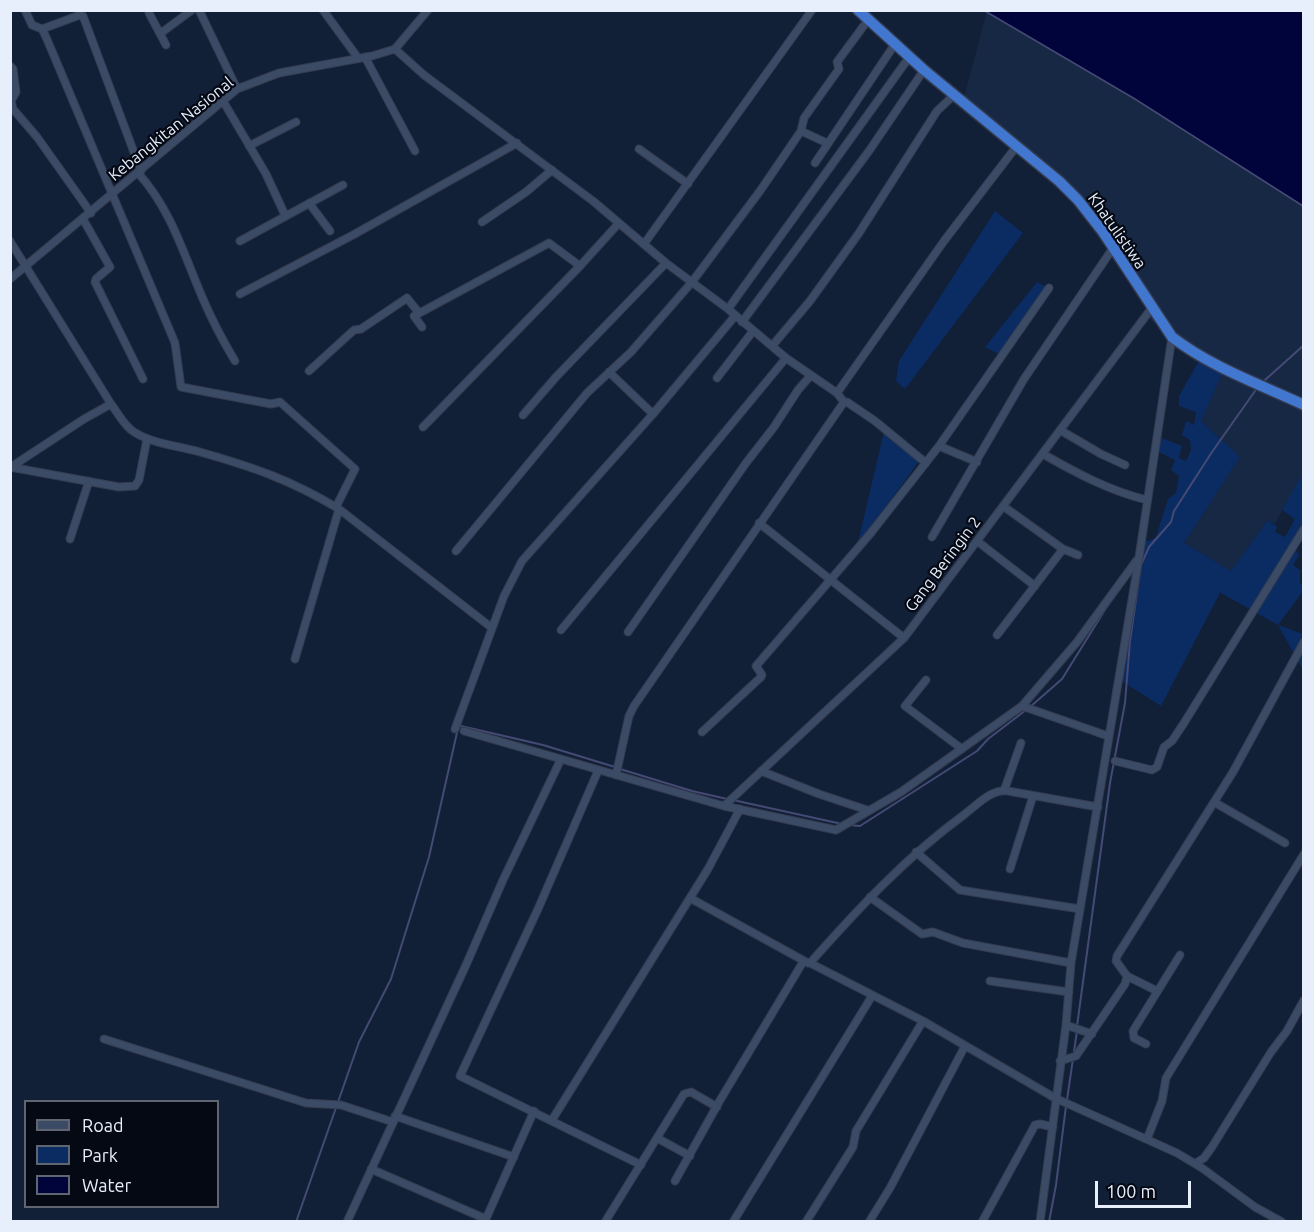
<!DOCTYPE html>
<html>
<head>
<meta charset="utf-8">
<style>
  body { margin:0 }
  #map { position:relative; width:1314px; height:1232px; overflow:hidden; background:#111f37; font-family:Ubuntu,sans-serif }
  canvas { display:block }
  .frame { position:absolute; inset:0; border:12px solid #e7effd; pointer-events:none }
  .legend { position:absolute; left:24px; top:1100px; width:195px; height:108px; box-sizing:border-box; background:#040913; border:2px solid #5f6571; margin:0; padding:8px 10px; list-style:none; font-size:18px; color:#e7effd }
  .legend li { display:flex; align-items:center; gap:12px; height:30px }
  .legend b { width:30px; border:2px solid #5f6571 }
  .scale { position:absolute; left:1095px; top:1181px; width:96px; height:27px; box-sizing:border-box; border:3px solid #e7effd; border-top:0; padding-left:8px; font-size:18px; line-height:21px; white-space:nowrap; color:#e7effd; -webkit-text-stroke:4px #040913; paint-order:stroke }
</style>
</head>
<body>
<div id="map">
<canvas width="1314" height="1232"></canvas>
<div class="frame"></div>
<ul class="legend">
<li><b style="height:8px;background:#3b4b66"></b>Road</li>
<li><b style="height:16px;background:#0b2c63"></b>Park</li>
<li><b style="height:16px;background:#00043a"></b>Water</li>
</ul>
<div class="scale">100 m</div>
</div>
<script>
const ctx = document.querySelector('canvas').getContext('2d');
ctx.lineJoin = 'round';
function paint(path, color) {
  ctx.fillStyle = color;
  ctx.fill(path, 'evenodd');
}
function stroke(path, color, width, dash) {
  ctx.strokeStyle = color;
  ctx.lineWidth = width;
  ctx.lineCap = dash ? 'butt' : 'round';
  ctx.setLineDash(dash || []);
  ctx.stroke(path);
}
function drawText(font, color, halo, rows, align = 'center') {
  ctx.font = font + ' Ubuntu,sans-serif';
  ctx.lineWidth = 4.5;
  ctx.setLineDash([]);
  ctx.textBaseline = 'middle';
  ctx.strokeStyle = halo;
  ctx.fillStyle = color;
  for (const [text, x, y, turn = 0] of rows) {
    ctx.save();
    ctx.translate(x, y);
    ctx.rotate((+turn || 0) * Math.PI / 180);
    ctx.textAlign = isNaN(turn) ? turn : align;
    if (halo) ctx.strokeText(text, 0, 0);
    ctx.fillText(text, 0, 0);
    ctx.restore();
  }
}
paint(new Path2D(`
  M987,11H1004L1303,201V473L1275,524L1268,520L1231,571L1184,543L1240,457L1201,421L1223,370L1179,345L1151,320L1139,294L1114,248L1060,184L963,101Z`), '#172845');
paint(new Path2D(`
  M995,211L1023,233L905,389L896,381L899,361Z
  M1037,282L1048,288L999,354L985,347Z
  M1200,359L1223,371L1201,421L1240,457L1184,543L1231,571L1268,520L1277,527L1275,532L1285,537L1295,519L1282,510L1303,473V540L1298,537L1292,545L1299,555L1293,565L1300,570V583L1303,586V591L1278,625L1303,634V670L1278,625L1221,593V591L1161,706L1117,678L1142,540L1149,541L1156,537L1168,499L1176,493L1179,476L1171,470L1175,460L1157,451L1159,437L1182,446L1179,458L1186,461L1191,450L1190,440L1182,435L1186,421L1194,425L1196,412L1179,406V396Z
  M885,427L922,457L857,547Z`), '#0b2c63');
const water = new Path2D(`
  M985,11H1303V206L1135,99Z`);
paint(water, '#00043a');
stroke(water, '#454a74', 1.5);
stroke(new Path2D(`
  M1265,380L1304,345
  M1030,707L1062,679L1108,605
  M620,769L692,791L727,799
  M733,800L842,824
  M850,825L860,826L977,751L988,739L1026,710
  M1077,1026L1110,783L1125,703L1130,641L1141,565L1149,547L1171,522L1174,511L1212,452L1255,391
  M1067,1100L1077,1031
  M296,1222L359,1042L391,979L429,857L458,728L461,726L543,745L615,767
  M1049,1222L1056,1185L1066,1106`), '#454a74', 2);
const minor = new Path2D(`
  M25,10L32,25L42,29L46,37L170,331L175,343L181,387L271,404L280,402L355,469L336,507
  M199,10L237,89
  M323,10L358,58
  M149,13L166,45
  M42,29L80,15L83,16L141,171
  M161,33L192,10
  M395,49L424,75L593,201L666,263L728,309L786,358L837,393L844,402H847L875,421L926,463
  M365,57L415,151
  M10,66L13,69L16,92L11,101L13,109L37,137L91,213
  M223,101L266,174L285,215
  M801,131L827,143
  M249,146L296,122
  M639,149L688,184
  M815,163L895,44
  M138,173C171,209 184,255 203,299C212,320 223,341 235,361
  M309,203L330,231
  M83,219L110,267L96,279L95,282L143,379
  M482,222L526,192L552,170
  M10,241L111,404C118,413 124,426 134,432C153,444 179,446 200,452C253,467 291,480 339,509L492,628
  M240,241L343,185
  M644,244L812,10
  M10,279L237,89L279,73L372,56L395,49L428,10
  M240,294L353,235L517,143
  M728,309L905,63L911,58
  M742,322L869,151L924,70
  M422,327L414,316L549,243L580,266L619,223
  M772,346L810,301L859,233L937,111L954,95
  M309,371L354,330L361,329L407,298L419,313
  M609,372L653,414
  M717,378L753,331
  M837,393L944,241L1016,147
  M523,415L556,377L666,263
  M423,427L580,266
  M1060,430L1101,454L1125,465
  M939,446L977,462
  M1043,454C1076,473 1110,491 1147,500
  M10,467L119,487L135,486L139,480L147,439
  M11,467L84,419L111,404
  M1003,506L1063,549L1078,555
  M759,523L904,638
  M932,537L1024,379L1113,248
  M70,539L89,481
  M977,541L1035,586
  M456,551L587,393L631,352L692,282L760,191L801,131L804,118L839,69L837,62L868,20
  M561,630L786,358
  M628,632L746,463L774,427L798,390L811,375
  M997,635L1063,549
  M295,659L339,509
  M926,680L905,706L962,749
  M455,729L504,596L522,561L653,414L735,316
  M464,731L724,806L836,830L901,792L1022,706
  M702,732L761,677L762,675L756,666L870,534L939,446L1049,288
  M1108,736L1022,706L1077,642L1137,560
  M1115,761L1152,770L1157,767L1164,747L1172,741L1184,723L1304,529
  M598,771L538,909L460,1076L641,1165
  M761,771L819,794L867,810
  M616,775L629,716L634,706L844,402
  M1004,791L1021,743
  M1214,802L1285,843
  M724,806L904,638L1151,309
  M1098,807L1008,791C991,789 978,804 965,814C906,857 858,909 810,963L923,1021L1055,1098L1177,1153L1202,1168L1255,1207L1282,1222
  M916,852L960,890L1080,909
  M1010,869L1033,796
  M870,897L922,934L933,932L963,943L1071,963
  M690,898L808,963
  M1127,976L1157,991
  M990,981L1069,992
  M1066,1025L1092,1034
  M104,1039L306,1103L341,1105L393,1122
  M1146,1044L1134,1038L1133,1031L1180,955
  M1060,1061L1076,1056L1125,984L1127,976L1116,961L1117,956L1233,772L1304,642
  M395,1116L514,1157
  M552,1120L708,869L740,809
  M657,1138L690,1156
  M1147,1139L1162,1101L1166,1078L1304,854
  M1196,1163L1204,1158L1212,1147L1271,1052L1287,1031L1304,1000
  M371,1169L486,1219
  M675,1181L719,1102L803,962
  M485,1221L534,1111
  M347,1222L466,965L503,880L561,759
  M605,1222L684,1094L691,1092L717,1107
  M733,1222L872,996
  M806,1222L853,1147L856,1131L923,1021
  M869,1222L890,1188L965,1046
  M982,1222L1035,1125L1040,1124L1053,1127
  M1040,1222L1066,1025L1071,963L1138,564L1172,337`);
const trunk = new Path2D(`
  M858,10L924,70L1059,181L1078,200L1103,232L1172,337C1211,367 1259,384 1304,405`);
stroke(minor, '#343b4e', 9);
stroke(trunk, '#343b4e', 13);
stroke(minor, '#3b4b66', 7);
stroke(trunk, '#4277d0', 10);
drawText('16px', '#e7effd', '#040913', [
  ["Kebangkitan Nasional",171,129,-39],
  ["Khatulistiwa",1117,231,55],
  ["Gang Beringin 2",943,564,-53]
]);
</script>
</body>
</html>
